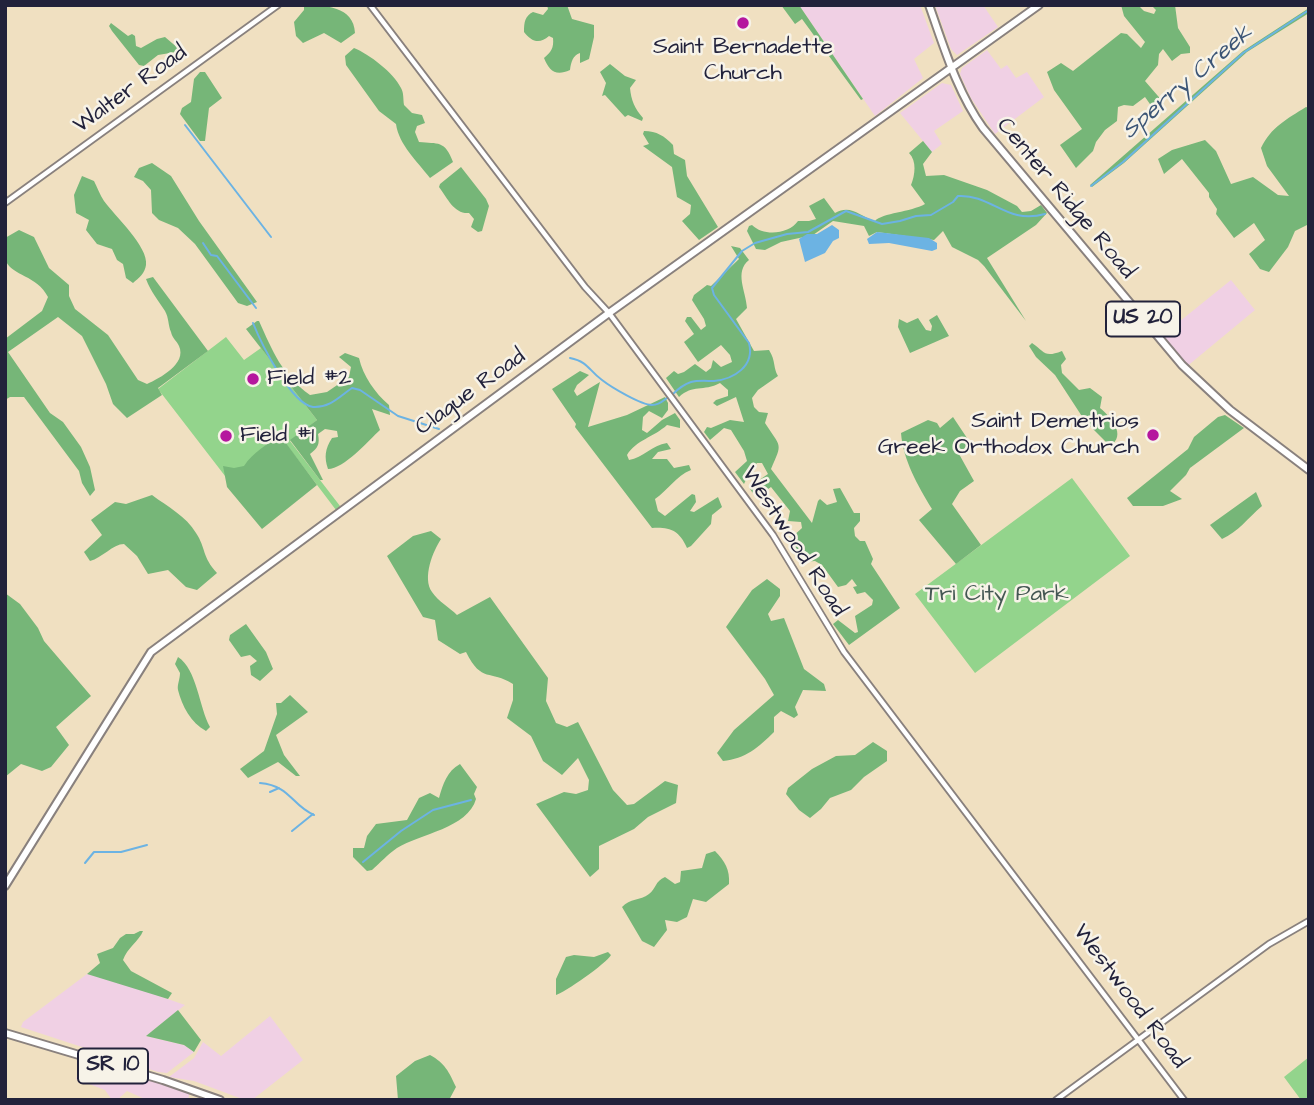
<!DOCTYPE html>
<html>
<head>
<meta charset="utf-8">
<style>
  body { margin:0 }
  #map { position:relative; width:1314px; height:1105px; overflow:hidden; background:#f0e0c1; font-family:"Architects Daughter",sans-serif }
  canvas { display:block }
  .frame { position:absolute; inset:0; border:7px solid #22223b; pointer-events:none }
</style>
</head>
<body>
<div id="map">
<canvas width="1314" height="1105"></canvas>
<div class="frame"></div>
</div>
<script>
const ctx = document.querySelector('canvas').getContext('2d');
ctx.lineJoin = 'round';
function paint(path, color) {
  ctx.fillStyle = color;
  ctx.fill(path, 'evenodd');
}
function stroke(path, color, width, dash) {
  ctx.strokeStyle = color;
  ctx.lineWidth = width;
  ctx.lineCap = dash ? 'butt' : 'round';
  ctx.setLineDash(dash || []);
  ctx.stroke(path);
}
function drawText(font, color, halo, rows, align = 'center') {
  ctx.font = font + ' "Architects Daughter",sans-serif';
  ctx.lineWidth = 5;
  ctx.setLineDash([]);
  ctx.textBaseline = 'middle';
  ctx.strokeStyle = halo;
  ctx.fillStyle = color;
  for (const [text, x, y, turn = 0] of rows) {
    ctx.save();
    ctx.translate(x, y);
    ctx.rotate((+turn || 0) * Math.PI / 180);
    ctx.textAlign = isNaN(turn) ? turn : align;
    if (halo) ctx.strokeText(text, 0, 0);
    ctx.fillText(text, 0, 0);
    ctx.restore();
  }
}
paint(new Path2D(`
  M799,5H920L934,43L914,59L923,78L875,116Z
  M935,5H983L998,27L957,55L951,49Z
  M987,50L1001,69L1007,65L1016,78L1027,72L1044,97L995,134L971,98L960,74L962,68Z
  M942,83L951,85L963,111L934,131L942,144L932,152L900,113Z
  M1231,280L1255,310L1185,368L1159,338Z
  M87,974L119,982L185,1005L146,1036L184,1045L194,1052L167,1073L158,1072L21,1027L23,1022Z
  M270,1016L303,1060L252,1100H245L194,1081L169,1077L194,1058L203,1042L221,1056Z
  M82,1058L190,1091L188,1100H147L127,1091L117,1100H112L105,1090L76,1079Z`), '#f0d0e4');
paint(new Path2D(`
  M226,337L244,360L261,348L317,420L290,441L340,506L336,510L286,444L232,485L158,389Z
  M1072,478L1130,556L975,673L915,594Z
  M1309,1057V1100H1301L1284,1077Z`), '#93d48c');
paint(new Path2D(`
  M304,5C324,5 354,6 355,33L341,43L324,33L303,43L296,36L294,22L304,10Z
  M547,5H567L572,19L594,25V37L589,59L580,63V53C573,55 571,62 570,70C555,77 549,70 544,58C551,52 554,48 553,38L549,36C539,45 531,41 524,32C524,22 525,16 533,12L543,15L548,9Z
  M781,5H799L863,99L861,100L802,19L795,24Z
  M1121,5H1138L1144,11L1154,14L1156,10L1151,5H1175L1178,28L1190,47V53L1181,54L1172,61L1163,49L1159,54L1158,65L1145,81L1164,103L1157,114L1145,97L1133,106L1124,105L1118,107L1117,121L1105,130L1096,142L1093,151L1076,168L1060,145L1082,129L1054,90L1047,72L1061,63L1073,71L1121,33L1127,34L1141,48L1145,42L1124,16Z
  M1309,8V13L1247,52L1124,163L1092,187L1090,185L1243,51Z
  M111,23L128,36L132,34L135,36L136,46L141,48L157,39L165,37L179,49L176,52L158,55L144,66L139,65L112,31L109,26Z
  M354,48C369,54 394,73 401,88C404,93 403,99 404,105L412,113L422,115L425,123L417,126L415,132L419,142C438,144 445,140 453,162L430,178C417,161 399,145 396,124L379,111L346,65L345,56Z
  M610,64L625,76L636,80L630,88C631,100 635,109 643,118L642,121L628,115L625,117L605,95L602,96L606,83L600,72Z
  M200,72H205L222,98L209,108L205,141H200L180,114L182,108L191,102L194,79Z
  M1306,107L1309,108V224L1295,231L1288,247L1269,272L1260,269L1249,254L1265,240L1254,223L1234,238L1216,214L1217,209L1209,197V193L1182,159L1164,174L1158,159L1172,150L1205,140L1216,151L1231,184L1253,177L1278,195L1289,196L1267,166L1261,148C1271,127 1287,119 1306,107Z
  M644,131C657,131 664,136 673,145L674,154L685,160L687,176L718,227L699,240L682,221L690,214L691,205L677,197L672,167L643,146L649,144L643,134Z
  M923,141L932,152L923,164L926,176L944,175L987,190L1017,206L1022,212L1031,211L1041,205L1047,213L1036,225L987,258L1026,321L984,266L978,260L952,247L943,231L934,240L877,232L869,236L864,226L833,221L813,235L781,242L765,250L756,249L747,231L749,226L752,225C764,237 789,234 798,221H809L816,219L809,206L824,198L835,213C851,204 859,216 875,221C882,213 911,212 925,204L911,185C915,175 917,161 909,153Z
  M152,163L171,176L199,221L257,302L247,306L238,303L195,244L178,228L159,220L152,213L151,190L143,181L134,177L139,168Z
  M461,167L486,199L489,206L482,231L478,232L471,227L474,219L469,213C454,214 448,199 439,187L440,184Z
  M82,176L94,181C97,187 100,195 104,201C114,215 149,247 146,265C145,273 139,278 133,283L126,278L123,264L117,260L112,249L97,244L86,230L89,220L76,213L74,195Z
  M19,230L34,237L49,268L69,285V296L75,309L108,335L138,380L147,384C160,378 187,364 179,346C177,341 172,338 171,332C168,325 169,318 165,311C158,300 151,292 146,279L153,277L208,351L158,388L162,395L127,418L113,404L106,384L82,336L58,317L8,352L50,413L63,422L81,447L90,467L95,490L90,496L82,483L79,471L24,397H10L5,400V339L42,311L48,297C37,275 12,276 6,261C3,255 5,244 5,238Z
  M731,246L740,248L749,260C734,272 746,291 747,308L736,319L754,351L769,350C776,361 773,368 778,376L758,390L752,398L754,407L759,412L768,413L765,423C781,448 783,442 771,469L812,523L818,501L820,499L827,505L837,502L833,489L840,488L854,513H860V521L854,528L855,536L860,541H865L873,559L871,564L900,608L849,645L833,624L838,620L855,633L858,632L855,616L872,605L873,600L865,592L857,594L853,587L857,586L852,579L846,585L838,587L822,565L815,561L803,562L791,538L802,528L801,522L788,521L790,511L771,487L758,496L752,492L749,487L768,474L762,463H757L750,471L744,484L735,472L747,461L744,451L731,430L724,428L710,440L704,432L707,427L711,428L730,420L744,422L736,397L717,406L713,403L716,400L728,396V390L720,383C703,392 693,384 679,397L666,378L674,371L678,374L684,372L695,364L706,372L711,368L713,360L721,367L732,362L730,355L721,345L698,362L684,342L694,334L685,321L687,317H691L701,330L706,326L704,319L692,300L694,295L707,285L711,286L739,259Z
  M937,315L949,336L910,353L898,327L899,319L907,323L918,318L926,330L931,331L932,326L929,320Z
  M257,321H259C273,352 282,375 310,395L327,392L349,377L351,367L339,357L345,353L359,358C363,376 375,393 389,405L390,415L372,409L380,430C368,441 344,469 328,469C324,457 325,449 332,438L338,437L337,431L325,429L318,434C320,444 318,448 310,454L323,480H320L290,440L317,420L246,329Z
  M1032,343C1045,352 1044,358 1062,351L1066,359L1061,365L1062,373L1079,390L1090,388L1102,397L1100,408C1111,417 1127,435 1110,446L1085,421L1055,375L1036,357L1029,346Z
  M580,371L589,375L577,385L574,391L577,396L600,382L588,427L627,415L665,397L668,403V410L662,418L649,411L643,417L642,430L647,433L662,420L675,413L680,420V428L667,425C654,437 636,440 627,455L629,460C643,458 652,445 667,443L671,449L658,452L652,459H667L674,468L689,465L691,470C676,476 668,490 655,499L658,511L665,516L692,494L695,495L696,502L690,511L694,512L718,497L722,507L712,515L711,524L691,546L687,548C679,530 670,527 652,528L575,427L576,424L552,389Z
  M1225,415L1244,428L1190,468L1186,475L1170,491L1182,499L1163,506H1133L1127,498L1188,449L1194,437L1218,417Z
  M953,417L971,444L959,454L974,481L960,491L952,504L981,545L956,564L919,520L932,509C918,486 903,460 901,433L928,420L937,423L940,428Z
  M280,435L317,485L262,529L227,487L223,466L234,468L244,466C253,452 267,445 280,435Z
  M1256,492L1262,506C1248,518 1238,532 1222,539L1210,525Z
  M152,495C168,507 186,516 196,533C206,548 202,557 217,573L197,590L186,587L168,570L148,574L137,556L124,544C113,544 102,558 90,561L84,552L102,535L91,520L115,502L126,504Z
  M431,531L441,539C433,551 422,578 432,592C438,601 450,608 457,615L490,597L548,678L546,701L556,723L567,727L578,722L613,790L627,805L634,804L665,781L678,785L676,803L648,817L634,829L599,846V869L590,877L536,804L564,792L576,794L588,790L589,780L578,758L562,775L543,761L531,736L507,718L513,700V684C490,669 482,684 466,652L460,654L438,640L435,620L423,617L387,556L413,536Z
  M767,579L780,589V596L768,614L771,621L784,618L804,669L824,684L826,691L803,690L795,707L798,715L794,718L781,711L774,717V732C759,747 745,759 723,761L717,753L734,730L774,695L765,679L726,627L752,590Z
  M5,593L20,604L38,628L44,641L91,696L56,727L69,745L51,767L42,771L21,764L5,777Z
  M246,624L266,652L273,669L260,681L251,675L250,666L257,661L250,655L241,657L229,640L230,635Z
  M178,657C197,669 199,707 210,727L206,731C191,723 182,706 178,690C177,685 180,679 180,673L175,664Z
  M290,695L308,712L276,735L284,755L300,776H296L278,762L248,778L240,769L264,751L277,714L276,703H281Z
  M873,742L887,751V761L864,777L851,790L830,798L821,809L810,818L799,810L786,794L788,788L812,769L836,756L855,755Z
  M460,764L477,787L474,794L476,799C468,828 420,834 397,848C388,854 380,863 372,870L367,871L353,857V848H364L367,836L376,824L407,820L419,798L430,793L439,798C443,784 447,771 460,764Z
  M715,851C725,861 730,870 729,884L706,902L693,899L687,917L677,922L665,920L667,930L654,947L642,941L622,907C630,898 640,901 649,894C656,889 655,881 665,877L675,884L680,882L681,871L702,868L706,854Z
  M140,931H143C139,941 127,948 123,960L131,971L172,993L168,999L87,974L100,963L97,954L113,948L120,938L126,934H134Z
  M608,952L611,955C607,963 564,993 556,995V979L566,957L574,955L594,957Z
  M178,1010L201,1040L194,1052L184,1045L146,1036Z
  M430,1055C445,1063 449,1072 456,1087L449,1100H398L396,1076L415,1061Z`), '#76b678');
paint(new Path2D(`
  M832,225L839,230V238L833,241L825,253L805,262L799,239L807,234H817Z
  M877,232L929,238L937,243V249L932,251L889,243L869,244L867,239Z`), '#6cb3e3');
stroke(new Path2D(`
  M185,125L271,237
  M1091,186L1123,162L1243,53L1309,10
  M203,243L211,255L217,256L256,308
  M253,323C261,343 291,404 313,407C330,408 340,396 352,388L360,390L398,416L439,429
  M570,358C589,362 588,370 602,380C611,387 641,405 652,405C659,405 663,401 667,398
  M673,394C678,389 685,384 691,382C698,380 707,381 714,381C734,379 755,366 749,343L714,295L712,288L742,251L755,243L787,234L808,232L846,211L882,224L900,221L916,216L931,215L953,202L958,196C992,194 1006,225 1045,214
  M260,783C291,786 291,805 314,815
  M270,792L279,788
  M292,831L313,814
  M363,862L401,831L433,810L471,800
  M85,863L94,852H121L147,845`), '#6cb3e3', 2);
const minor = new Path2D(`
  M370,5L585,287L609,313L773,535L844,652L1184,1100
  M5,203L278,5
  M1056,1100L1269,944L1309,921`);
const major = new Path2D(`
  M929,5C944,47 957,92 983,128L1182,365L1230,410L1309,470
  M5,886L151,652L609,313L1039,5
  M5,1033L163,1080L220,1100`);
stroke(minor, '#89817e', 8);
stroke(major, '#89817e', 10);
stroke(minor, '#fff', 4.5);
stroke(major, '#fff', 6);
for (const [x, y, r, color] of [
  [743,23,7,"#b5179e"],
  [253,379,7,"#b5179e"],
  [1153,435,7,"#b5179e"],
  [226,436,7,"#b5179e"]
]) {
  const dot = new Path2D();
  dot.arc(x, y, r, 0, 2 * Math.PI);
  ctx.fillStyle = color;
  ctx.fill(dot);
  stroke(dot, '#f7f3e8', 2.5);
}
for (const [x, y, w] of [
  [1143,319,74],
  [113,1066,70]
]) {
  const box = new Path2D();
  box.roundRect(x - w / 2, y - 17.5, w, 35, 5);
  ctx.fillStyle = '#f7f3e8';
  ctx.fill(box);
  stroke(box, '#22223b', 2);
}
drawText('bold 21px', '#22223b', null, [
  ["US 20",1143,319],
  ["SR 10",113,1066]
]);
drawText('23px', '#22223b', '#f7f3e8', [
  ["Saint Bernadette",743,48,"center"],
  ["Church",743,74,"center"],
  ["Field #2",267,379],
  ["Saint Demetrios",1139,422,"right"],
  ["Greek Orthodox Church",1139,448,"right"],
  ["Field #1",240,436]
], 'left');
drawText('23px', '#22223b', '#f7f3e8', [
  ["Walter Road",131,90,-36],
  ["Center Ridge Road",1065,199,50],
  ["Clague Road",471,393,-36],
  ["Westwood Road",793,542,57],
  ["Westwood Road",1129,997,53]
]);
drawText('23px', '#445753', '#f7f3e8', [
  ["Tri City Park",997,595]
]);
drawText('italic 24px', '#3c5576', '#f7f3e8', [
  ["Sperry Creek",1188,83,-40]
]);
</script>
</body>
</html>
